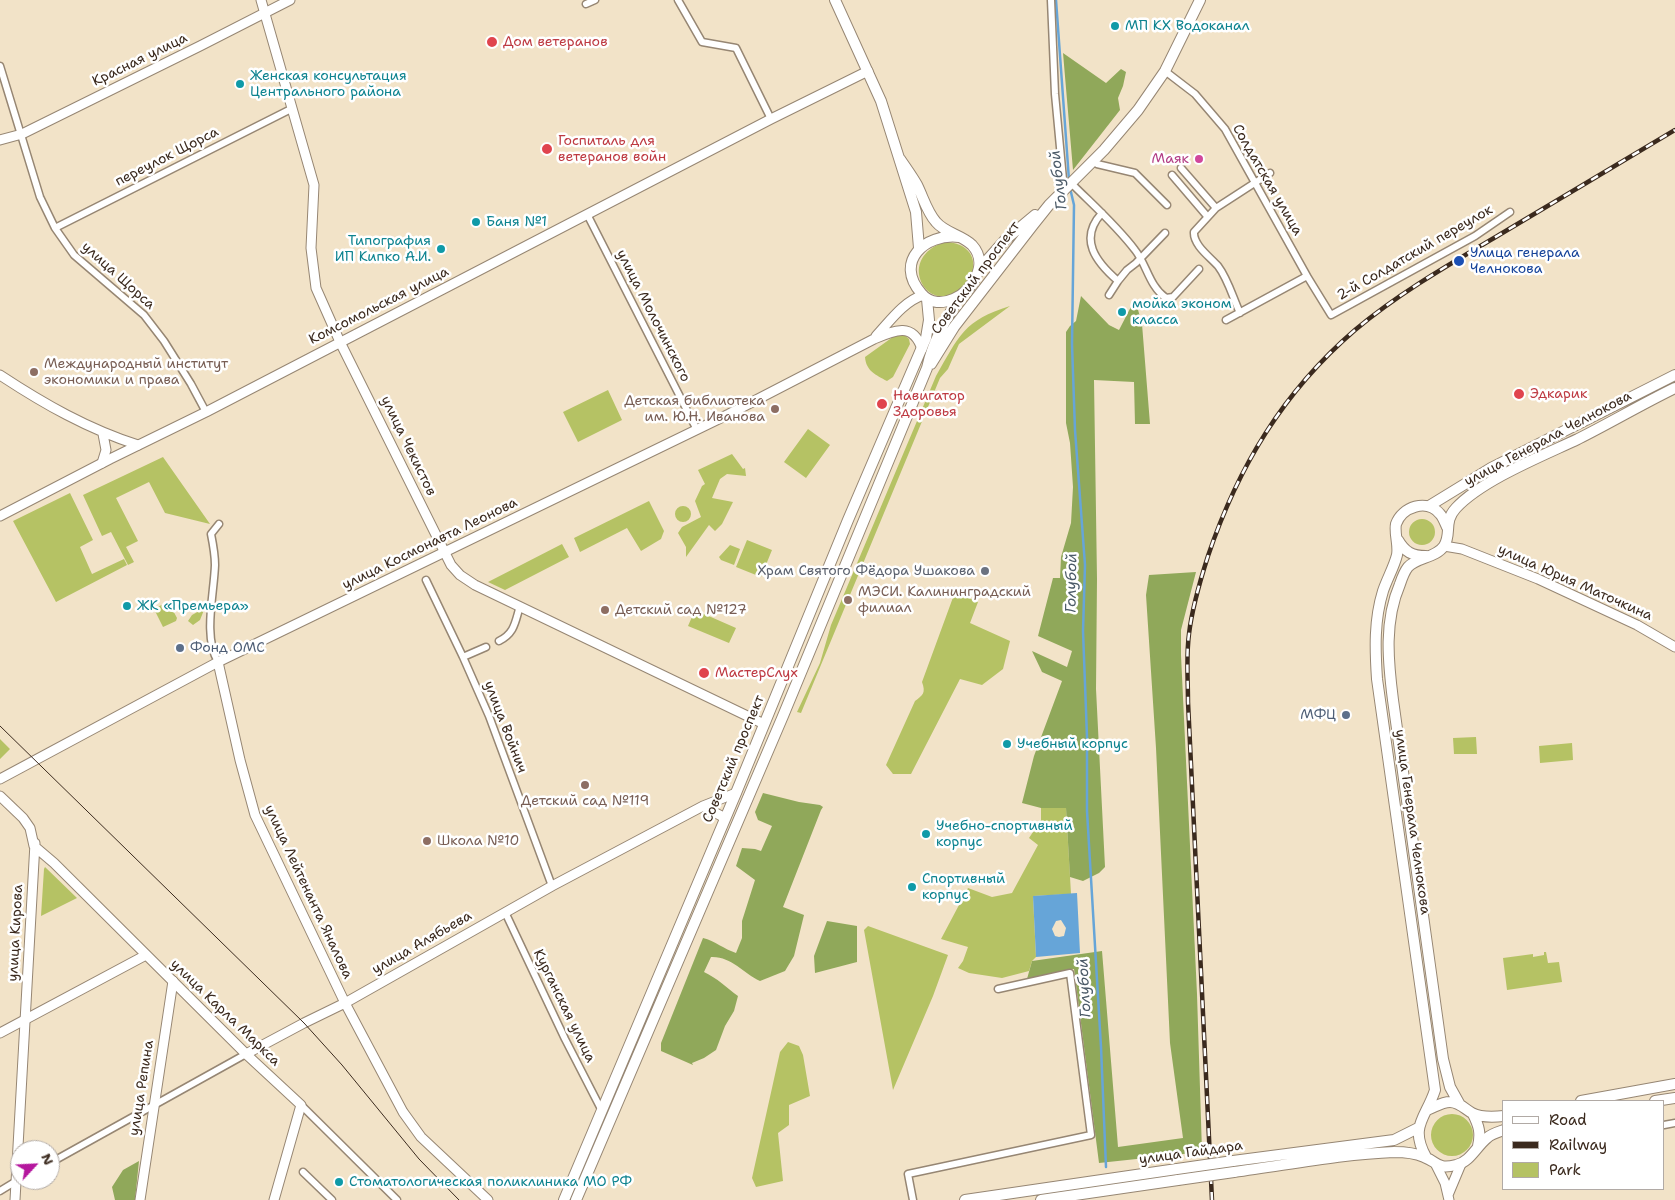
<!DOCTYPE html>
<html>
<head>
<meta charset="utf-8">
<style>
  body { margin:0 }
  #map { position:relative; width:1675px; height:1200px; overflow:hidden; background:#f2e3c8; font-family:"Shantell Sans",sans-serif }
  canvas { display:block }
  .legend { position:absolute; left:1502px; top:1100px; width:162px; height:90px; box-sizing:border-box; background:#fff; border:1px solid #b1aaa5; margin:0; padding:6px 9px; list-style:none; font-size:15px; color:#3b2a1e }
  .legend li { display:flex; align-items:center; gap:10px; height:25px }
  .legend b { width:25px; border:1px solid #b1aaa5 }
  .north { position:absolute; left:10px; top:1140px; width:50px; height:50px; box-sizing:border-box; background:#fff; border:1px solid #b1aaa5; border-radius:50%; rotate:65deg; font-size:14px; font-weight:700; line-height:20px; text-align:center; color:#3b2a1e }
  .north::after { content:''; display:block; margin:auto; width:18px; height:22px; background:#b5179e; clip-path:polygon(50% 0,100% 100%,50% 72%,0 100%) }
</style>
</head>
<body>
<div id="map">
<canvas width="1675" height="1200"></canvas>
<ul class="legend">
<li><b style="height:6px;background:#fff"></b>Road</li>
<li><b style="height:6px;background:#3b2a1e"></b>Railway</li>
<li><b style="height:14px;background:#b5c264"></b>Park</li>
</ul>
<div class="north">N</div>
</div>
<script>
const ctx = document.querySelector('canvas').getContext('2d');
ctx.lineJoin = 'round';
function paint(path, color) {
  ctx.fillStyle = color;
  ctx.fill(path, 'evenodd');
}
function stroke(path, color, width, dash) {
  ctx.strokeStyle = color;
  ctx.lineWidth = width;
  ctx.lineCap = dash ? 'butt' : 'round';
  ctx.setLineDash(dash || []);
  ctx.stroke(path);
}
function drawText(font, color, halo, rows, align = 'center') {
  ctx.font = font + ' "Shantell Sans",sans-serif';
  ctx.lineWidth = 5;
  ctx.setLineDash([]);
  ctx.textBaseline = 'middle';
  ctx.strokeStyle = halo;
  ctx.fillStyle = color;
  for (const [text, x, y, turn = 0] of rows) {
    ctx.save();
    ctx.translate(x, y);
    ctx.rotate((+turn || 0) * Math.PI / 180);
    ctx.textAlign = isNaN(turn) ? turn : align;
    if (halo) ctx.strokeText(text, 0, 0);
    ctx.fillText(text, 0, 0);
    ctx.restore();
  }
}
paint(new Path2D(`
  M945,242C961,242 976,251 973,270C971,278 966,284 960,289C928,317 894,258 945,242Z
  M1010,306L959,344L948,369L940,378L801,713L797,712L820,663L831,625L936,376C959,336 964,320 1010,306Z
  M897,334H903L909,339L910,344L893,377L887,381C876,375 866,371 865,357Z
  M608,390L622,420L578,442L563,412Z
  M808,429L830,445L806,478L784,462Z
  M732,454L743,469L745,468L746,476L727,474L720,479L712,498L733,502L722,524L715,531L709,525L686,557V547L678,533L682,527L701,517L695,501L702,486L705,484L698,470Z
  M163,457L210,524L165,513L149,482L116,498L138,541L126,547L134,562L128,565L111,532L102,536L83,495Z
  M70,493L93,540L80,547L92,574L124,559L127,565L56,602L13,521Z
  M649,501L664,531L661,539L641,551L627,528L580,552L574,538Z
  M675 514a8 8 0 1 1 16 0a8 8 0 1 1-16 0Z
  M1409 532a13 13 0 1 1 26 0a13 13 0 1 1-26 0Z
  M747,540L772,550L761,577L736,567Z
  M562,544L569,557L505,590L488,582Z
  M730,545L740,549L734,565L721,560L719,557Z
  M955,592L978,602L970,623L1010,641L1003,669L982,685L960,679L911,774H893L886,765L915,701C923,695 926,693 922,682Z
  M167,602L169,603L177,618L176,621L163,627L154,609Z
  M201,610H204L200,620L193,625L188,621L192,615Z
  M695,610L736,628L729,643L688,626Z
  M1476,737L1477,754H1454L1453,738Z
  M0,739L10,749L0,759Z
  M1572,743L1573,760L1540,763L1539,746Z
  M1041,808H1066L1071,894L1033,896L1036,957L1032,961L1029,971L1002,978L969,973L958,968L963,961L968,947L941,939L968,888L992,897L1012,893L1038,845L1029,838L1041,820Z
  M45,867L77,898L41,916L44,869Z
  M868,926L948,955L933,996L893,1090L864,930Z
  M1544,952H1546L1548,963L1559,962L1562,982L1507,990L1503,958L1533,954V957L1544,955Z
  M788,1042L799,1046L803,1055L810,1096L789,1105V1125L778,1133L783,1181L756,1187L752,1178L780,1052Z
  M1431 1135a21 21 0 1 1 42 0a21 21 0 1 1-42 0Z`), '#b5c264');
paint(new Path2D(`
  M1063,53L1106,83L1121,69L1126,72L1123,86L1118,98L1120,110L1073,170Z
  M1081,296L1109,325L1119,330L1135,299L1142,324L1150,424H1135L1134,382L1094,380L1097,579L1096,689L1105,867L1099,873L1083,881L1070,877L1066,808H1041L1022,803L1034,756L1062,681L1042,672L1032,651L1067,667L1072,651L1038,636L1053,578H1060L1061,557L1071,523L1073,487L1070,443L1066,423V332L1070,326L1076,321Z
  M1196,572L1181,630V655L1197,994L1202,1152L1099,1163L1074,969L1027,979L1032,961L1102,951L1118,1147L1183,1138L1170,1043L1156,748L1146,595L1149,575Z
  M763,793L799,802L820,805L823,807L821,810L783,907L804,915L794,956L785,971L760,981C743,973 731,956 711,957L704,972C717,978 727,988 738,996L734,1011L725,1026L716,1050L704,1058L692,1063L693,1065L661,1051V1043L703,938C715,941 724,949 736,953L742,938V921L755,880L736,866L742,848L755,849L761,851L772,826L758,820L755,812Z
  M827,921L857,926V962L815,973L814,956Z
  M139,1161L135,1200H115L112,1187L123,1170Z`), '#90a85a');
paint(new Path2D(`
  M1077,893L1080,953L1036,957L1033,896ZM1061,920L1066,928L1064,936L1059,937L1055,936L1052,929L1056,921Z`), '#66a5d8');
stroke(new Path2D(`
  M1056,0L1069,180
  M1070,188L1074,205L1072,344L1075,430L1085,565L1083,631L1087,737V811L1101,1047L1106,1167`), '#66a5d8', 2.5);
const minor = new Path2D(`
  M678,0L702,42L736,48L771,119
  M1051,0L1055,94L1064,190
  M586,4L595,0
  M0,66L40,197L55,228L74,255L144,315L164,341L191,384L206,412
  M1165,71L1195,94L1225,129L1307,276L1331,315L1475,236L1510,212
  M1094,160L1097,164L1135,173L1167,205
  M1181,168L1216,208
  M1172,175L1207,216
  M1071,183C1093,205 1116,225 1135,250C1147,265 1149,286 1166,298L1173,297L1199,269
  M1102,213C1078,239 1096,262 1118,281L1109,295
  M587,214L697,430
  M55,228L291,109
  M1118,281L1127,270L1136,263L1165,233
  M1240,313C1233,298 1228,279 1218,266C1210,257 1193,245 1194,232L1216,208L1270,173
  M1226,320L1307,276
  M426,580L463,657L489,716L552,886
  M499,641C515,633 515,622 520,606
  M463,657L486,647
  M218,662C203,637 214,594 215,565C215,555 213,544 211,534L219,524
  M505,912L565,1039L602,1111
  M301,1105L397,1200
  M1664,1125L1675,1123
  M50,1163L246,1054
  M303,1172L332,1200
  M0,1191L18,1180
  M913,1200L908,1174L1091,1135L1070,973L998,989`);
const tertiary = new Path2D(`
  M261,0L314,185L311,248L316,288L340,342L451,565L460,575L475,585L764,724
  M0,140L22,134L200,46L290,0
  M0,375C44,404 88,429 138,445
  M102,463L106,450L103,434
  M1444,546L1462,549L1538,579L1637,625L1675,647
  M218,662L240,760L255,815L345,1003L552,886L703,806L736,793
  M703,806L725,818
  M0,1033L146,955
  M246,1054L301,1105L274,1200
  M140,1200L173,981`);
const secondary = new Path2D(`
  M876,336C890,321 903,302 923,295
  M0,516L110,459L206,412L771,119L868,71
  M0,779L218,662L729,414L874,339C895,330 913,322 922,349
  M0,796L23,818L30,828L34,846L54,863L246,1054L304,1023L345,1003L403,1112L421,1137L488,1200
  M1436,1165L1445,1183L1449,1200
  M1448,1195L1461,1164
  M15,1200L35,843`);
const primary = new Path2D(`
  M835,0L881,101L916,212L919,248
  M900,159C906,168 912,176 917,185C923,197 927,212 936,222C945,233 962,235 972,245C985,259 979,276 968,289C960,297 948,303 937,302C930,301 925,298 921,293C894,262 925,233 959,237
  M980,268L1005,240L1035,215
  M931,364L954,327L1033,225L1049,205L1104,150L1138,110L1165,71L1200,0
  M1429,506L1491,468L1675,375
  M1398,540C1405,552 1412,556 1426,556
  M1581,1101L1675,1084
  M1655,1101L1675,1098
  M1460,1105L1450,1087L1443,1059L1393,700C1388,661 1384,621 1400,584C1402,578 1404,572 1408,567C1417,557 1436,558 1444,546C1452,534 1443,522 1456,508C1482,480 1542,456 1578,439C1610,423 1642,404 1675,388
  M1427,1110C1435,1107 1442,1102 1450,1102C1459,1102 1465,1109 1472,1113C1481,1118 1494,1117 1504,1116
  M1473,1114C1479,1126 1481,1133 1478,1146
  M1426,1157C1409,1126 1426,1118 1435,1090L1377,679C1375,649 1374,620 1383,591C1387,579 1394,567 1397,555C1399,545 1394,533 1396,524C1402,507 1427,498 1440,514C1443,517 1445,523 1447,527
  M1233,1161L1394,1140L1418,1128
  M1234,1172C1287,1165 1341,1154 1394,1152C1404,1152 1415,1153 1424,1157C1438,1162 1437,1170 1456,1165C1470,1162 1476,1147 1487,1138C1491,1134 1498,1132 1504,1130
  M564,1200L736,793L848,520L926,338L929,320L927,299
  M576,1200L783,716L927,368C933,341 946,319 960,296
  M965,1200L1177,1169
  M1041,1200L1178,1180`);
stroke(minor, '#968673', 9);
stroke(tertiary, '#968673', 11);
stroke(secondary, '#968673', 11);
stroke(primary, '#968673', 12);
stroke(minor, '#fff', 6);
stroke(tertiary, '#fff', 9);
stroke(secondary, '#fff', 9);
stroke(primary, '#fff', 10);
stroke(new Path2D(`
  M0,726L304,1023L342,1065L419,1159L459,1200`), '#3b2a1e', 1);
const rail = new Path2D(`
  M1212,1200L1188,702C1188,680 1186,656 1189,634C1192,608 1200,581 1208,556C1238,467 1283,392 1355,330C1399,293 1450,264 1499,235C1558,200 1616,165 1675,130`);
stroke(rail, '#3b2a1e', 4.5);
stroke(rail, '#fff', 2.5, [8]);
const primaryBridge = new Path2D(`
  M1177,1169L1233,1161
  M1178,1180L1234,1172`);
stroke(primaryBridge, '#968673', 12, []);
stroke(primaryBridge, '#fff', 10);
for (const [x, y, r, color] of [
  [1115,26,5,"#0f9aa8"],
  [492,42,6,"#e0444e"],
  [240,84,5,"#0f9aa8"],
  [547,149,6,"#e0444e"],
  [1199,159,5,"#d1479c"],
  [476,222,5,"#0f9aa8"],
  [441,249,5,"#0f9aa8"],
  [1459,261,6,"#1a4fb4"],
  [1122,312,5,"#0f9aa8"],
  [34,372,5,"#8d6e63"],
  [1519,394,6,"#e0444e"],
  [882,404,6,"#e0444e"],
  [775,409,5,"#8d6e63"],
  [985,571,5,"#6b7280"],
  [848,600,5,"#8d6e63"],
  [127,606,5,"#0f9aa8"],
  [605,610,5,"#8d6e63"],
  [180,648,5,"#5c6f8a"],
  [704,673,6,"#e0444e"],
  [1346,715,5,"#5c6f8a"],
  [1007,744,5,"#0f9aa8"],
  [585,785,5,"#8d6e63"],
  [926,834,5,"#0f9aa8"],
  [427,841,5,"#8d6e63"],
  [912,887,5,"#0f9aa8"],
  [339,1182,5,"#0f9aa8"]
]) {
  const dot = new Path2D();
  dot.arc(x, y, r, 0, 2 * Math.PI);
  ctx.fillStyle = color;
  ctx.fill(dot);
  stroke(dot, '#fff', 2);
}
drawText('14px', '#0d838f', '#fff', [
  ["МП КХ Водоканал",1125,26],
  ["Женская консультация",250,76],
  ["Центрального района",250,92],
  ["Баня №1",486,222],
  ["Типография",431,241,"right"],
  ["ИП Кипко А.И.",431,257,"right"],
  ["мойка эконом",1132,304],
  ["класса",1132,320],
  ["ЖК «Премьера»",137,606],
  ["Учебный корпус",1017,744],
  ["Учебно-спортивный",936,826],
  ["корпус",936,842],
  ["Спортивный",922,879],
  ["корпус",922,895],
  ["Стоматологическая поликлиника МО РФ",349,1182]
], 'left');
drawText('14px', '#be3a42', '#fff', [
  ["Дом ветеранов",503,42],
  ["Госпиталь для",558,141],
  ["ветеранов войн",558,157],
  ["Эдкарик",1530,394],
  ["Навигатор",893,396],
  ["Здоровья",893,412],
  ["МастерСлух",715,673]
], 'left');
drawText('14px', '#3b2a1e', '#fff', [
  ["Красная улица",140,60,-26],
  ["переулок Щорса",167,157,-27],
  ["Солдатская улица",1267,180,60],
  ["2-й Солдатский переулок",1415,253,-30],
  ["улица Щорса",118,276,42],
  ["Советский проспект",976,278,-53],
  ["Комсомольская улица",379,306,-27],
  ["улица Молочинского",653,316,63],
  ["улица Генерала Челнокова",1548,439,-28],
  ["улица Чекистов",408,446,64],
  ["улица Космонавта Леонова",430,544,-26],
  ["улица Юрия Маточкина",1575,583,24],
  ["улица Войнич",505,727,69],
  ["Советский проспект",734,759,-67],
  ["улица Генерала Челнокова",1412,822,82],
  ["улица Лейтенанта Яналова",308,892,65],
  ["улица Кирова",16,933,-87],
  ["улица Алябьева",422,943,-30],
  ["Курганская улица",564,1006,64],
  ["улица Карла Маркса",225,1013,44],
  ["улица Репина",142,1088,-81],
  ["улица Гайдара",1191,1153,-8]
]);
drawText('14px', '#b23c85', '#fff', [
  ["Маяк",1189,159]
], 'right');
drawText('14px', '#164399', '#fff', [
  ["Улица генерала",1470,253],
  ["Челнокова",1470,269]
], 'left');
drawText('14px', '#785e54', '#fff', [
  ["Международный институт",44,364],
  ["экономики и права",44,380],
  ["Детская библиотека",765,401,"right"],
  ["им. Ю.Н. Иванова",765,417,"right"],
  ["МЭСИ. Калининградский",858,592],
  ["филиал",858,608],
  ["Детский сад №127",615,610],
  ["Детский сад №119",585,801,"center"],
  ["Школа №10",437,841]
], 'left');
drawText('14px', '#5b616d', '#fff', [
  ["Храм Святого Фёдора Ушакова",975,571]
], 'right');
drawText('14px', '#4e5e75', '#fff', [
  ["Фонд ОМС",190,648],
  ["МФЦ",1336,715,"right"]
], 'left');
drawText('italic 15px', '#4c5b68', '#fff', [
  ["Голубой",1059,180,-97],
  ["Голубой",1072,583,-89],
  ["Голубой",1085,988,-93]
]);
</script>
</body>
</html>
